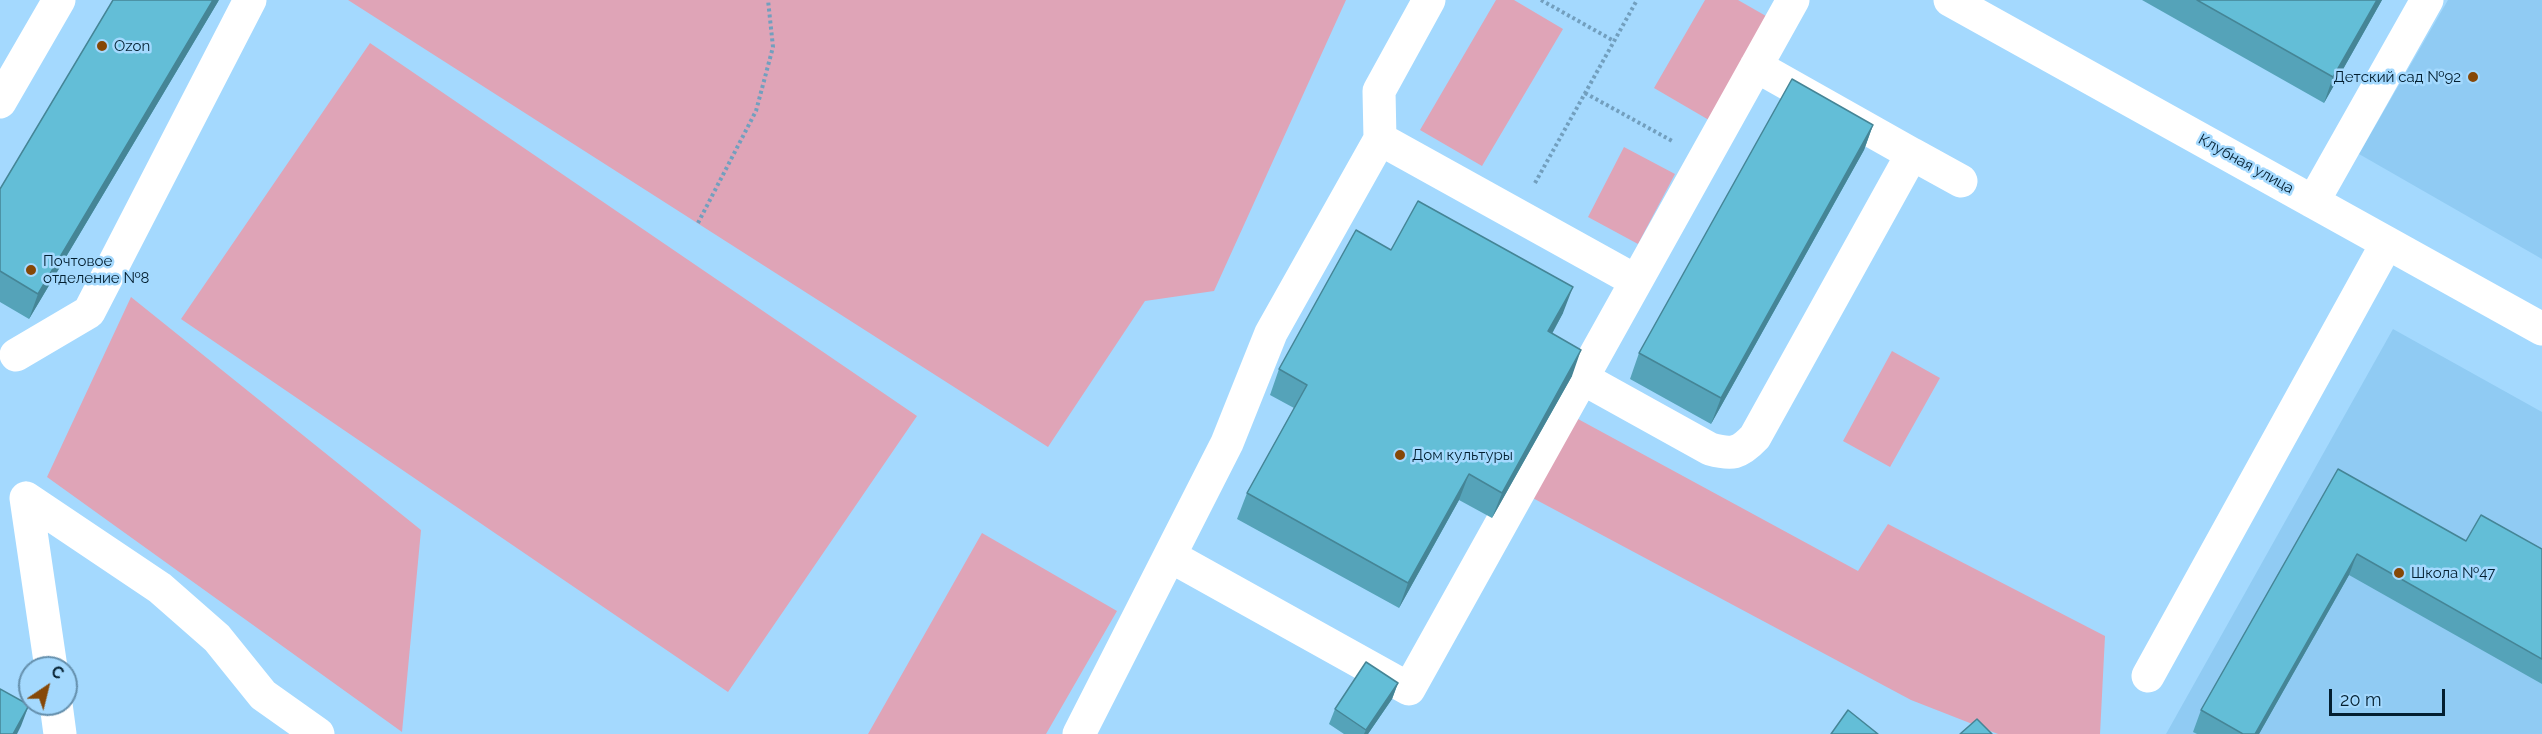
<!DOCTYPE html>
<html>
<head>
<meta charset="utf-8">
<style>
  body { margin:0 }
  #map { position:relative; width:2542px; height:734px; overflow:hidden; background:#a4d9fe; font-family:Raleway,sans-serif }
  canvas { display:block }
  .north { position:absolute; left:18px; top:656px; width:60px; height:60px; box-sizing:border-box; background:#a4d9fe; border:2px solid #648fac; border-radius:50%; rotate:35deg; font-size:16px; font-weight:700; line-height:24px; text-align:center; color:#031f30 }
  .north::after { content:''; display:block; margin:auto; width:21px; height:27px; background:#864807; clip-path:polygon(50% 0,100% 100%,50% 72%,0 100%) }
  .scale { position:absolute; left:2329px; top:689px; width:116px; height:27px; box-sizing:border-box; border:3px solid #031f30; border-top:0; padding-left:8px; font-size:18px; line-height:21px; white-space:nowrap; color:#031f30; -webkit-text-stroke:4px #a4d9fe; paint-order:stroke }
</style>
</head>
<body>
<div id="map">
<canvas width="2542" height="734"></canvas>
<div class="north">С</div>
<div class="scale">20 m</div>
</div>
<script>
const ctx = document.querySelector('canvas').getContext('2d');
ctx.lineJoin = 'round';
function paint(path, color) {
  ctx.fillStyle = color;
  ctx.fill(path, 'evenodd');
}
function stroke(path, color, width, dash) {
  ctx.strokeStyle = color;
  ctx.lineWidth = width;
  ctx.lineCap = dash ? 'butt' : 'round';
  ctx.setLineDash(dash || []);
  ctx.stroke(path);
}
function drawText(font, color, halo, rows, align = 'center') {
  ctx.font = font + ' Raleway,sans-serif';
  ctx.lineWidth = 5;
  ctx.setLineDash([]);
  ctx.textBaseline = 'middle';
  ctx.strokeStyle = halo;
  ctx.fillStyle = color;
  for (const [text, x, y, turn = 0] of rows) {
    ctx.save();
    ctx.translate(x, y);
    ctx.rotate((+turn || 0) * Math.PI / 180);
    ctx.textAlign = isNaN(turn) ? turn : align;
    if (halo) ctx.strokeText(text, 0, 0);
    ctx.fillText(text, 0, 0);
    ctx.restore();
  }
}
paint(new Path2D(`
  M2448,0H2542V259L2359,154Z
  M2393,329L2542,412V734H2166Z`), '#90cbf3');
paint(new Path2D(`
  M348,0H1346L1214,291L1145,301L1048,447Z
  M1496,0H1514L1563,29L1482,166L1420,130Z
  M1705,0H1738L1773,20L1714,123L1654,88Z
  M370,43L917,416L728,692L181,319Z
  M1624,147L1675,174L1638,244L1588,217Z
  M131,297L421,530L402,732L47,477Z
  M1892,351L1940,378L1890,467L1843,441Z
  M1578,419L1858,571L1888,524L2105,636L2100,734H1998L1911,700L1529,496Z
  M982,533L1117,611L1046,734H868Z`), '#dfa4b7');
stroke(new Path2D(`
  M1541,0L1614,41
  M1585,93L1674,142
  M1535,183L1637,0
  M698,223L756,111L773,47L768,0`), '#729fbe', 4, [3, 3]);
stroke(new Path2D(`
  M1950,0L2542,329
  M0,102L59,0
  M1380,139L1636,281
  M1912,154L1961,181
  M2313,202L2427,0
  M16,355L89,312L250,0
  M1582,378L1710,449C1732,455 1739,454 1755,437L1912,154L1756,66
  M26,498L160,588L217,638L263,695L318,734
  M26,498L51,668
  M1170,556L1409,689L1793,0
  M2148,676L2387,243
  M56,704L60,734
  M1079,734L1227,443L1271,333L1380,139L1379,91L1429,0`), '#fff', 33);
paint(new Path2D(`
  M219,0L29,319L0,302V189Z
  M2142,0H2382L2324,103Z
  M1873,125L1864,150L1711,424L1630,379L1639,353Z
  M1391,250L1563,313L1552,334L1572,376L1492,518L1459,500L1399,608L1237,519L1247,493L1294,408L1270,395L1279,369Z
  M2338,469L2466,541L2542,549V684L2349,575L2259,734H2197L2193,732L2201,710Z
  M1398,683L1392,699L1368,734H1344L1329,724L1335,709Z`), '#55a3b9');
paint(new Path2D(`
  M213,0H219L29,319L38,294Z
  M2377,0H2382L2324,103L2333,77Z
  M1873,125L1864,150L1711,424L1721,398Z
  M1573,287L1563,313L1539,357L1548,331Z
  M1581,350L1572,376L1492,518L1502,493Z
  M1469,474L1459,500L1399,608L1408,583Z
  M2357,554L2349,575L2259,734H2255Z
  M1398,683L1392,699L1368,734H1364L1366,730Z
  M29,705L21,726L17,734H13Z`), '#458596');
const building = new Path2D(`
  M113,0H213L38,294L0,271V189Z
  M2197,0H2377L2333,77Z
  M1792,79L1873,125L1721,398L1639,353Z
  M1418,201L1573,287L1548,331L1581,350L1502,493L1469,474L1408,583L1247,493L1307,385L1279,369L1356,230L1391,250Z
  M2338,469L2466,541L2481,515L2542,549V659L2357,554L2255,734H2243L2201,710Z
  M1366,662L1398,683L1366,730L1335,709Z
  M0,689L29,705L13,734H0Z
  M1848,710L1878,734H1831Z
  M1977,719L1992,734H1960Z`);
paint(building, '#63bed7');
stroke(building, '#458596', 1.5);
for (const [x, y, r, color] of [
  [102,46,6,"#864807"],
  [2473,77,6,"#864807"],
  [31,270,6,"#864807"],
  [1400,455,6,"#864807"],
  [2399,573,6,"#864807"]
]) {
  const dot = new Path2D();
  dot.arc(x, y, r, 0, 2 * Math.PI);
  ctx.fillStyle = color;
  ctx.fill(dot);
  stroke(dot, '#a4d9fe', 2);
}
drawText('15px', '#031f30', '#a4d9fe', [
  ["Ozon",114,46],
  ["Детский сад №92",2461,77,"right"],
  ["Почтовое",43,261],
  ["отделение №8",43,278],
  ["Дом культуры",1412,455],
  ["Школа №47",2411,573]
], 'left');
drawText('15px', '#031f30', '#a4d9fe', [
  ["Клубная улица",2246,164,29]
]);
</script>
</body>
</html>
